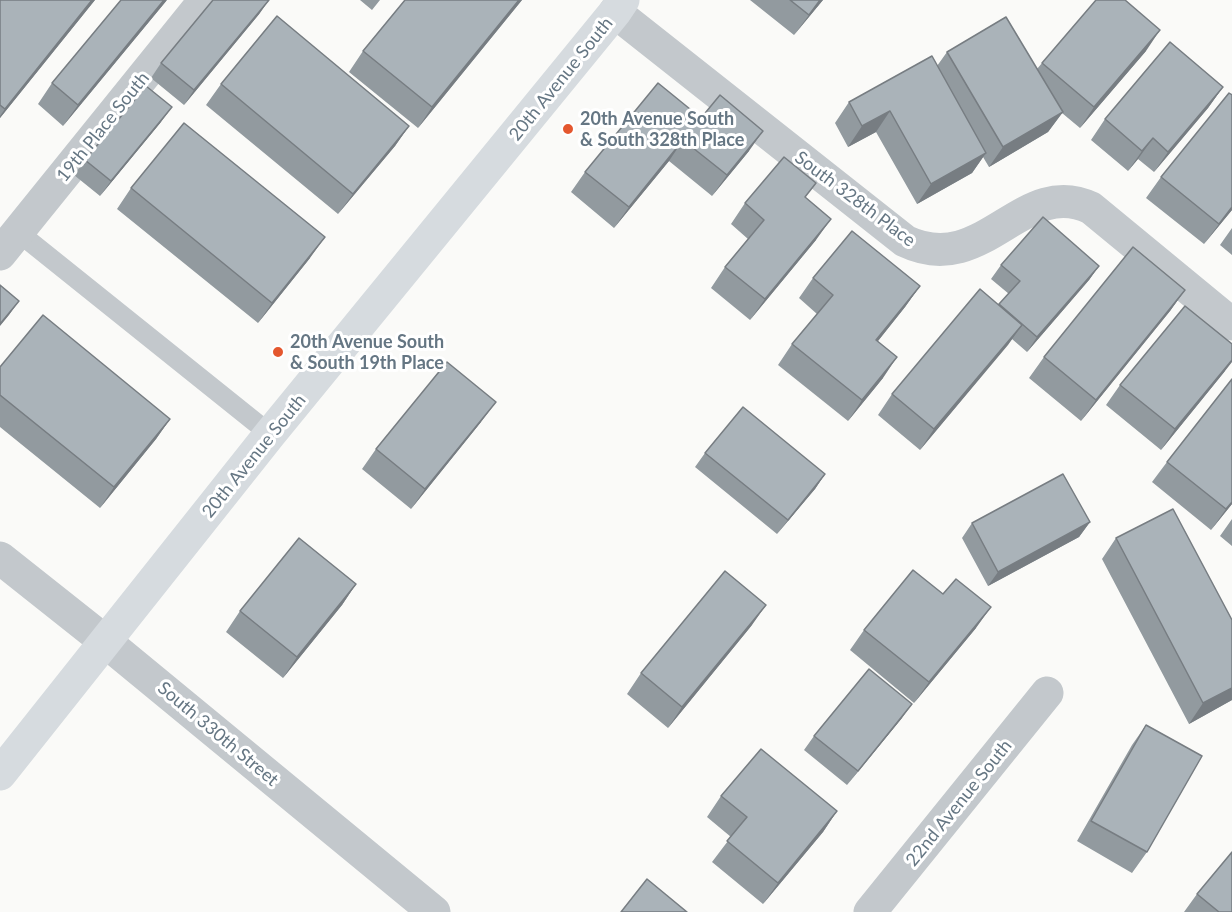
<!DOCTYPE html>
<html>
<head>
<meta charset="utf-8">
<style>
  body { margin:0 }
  canvas { display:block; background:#fafaf8 }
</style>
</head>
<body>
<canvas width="1232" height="912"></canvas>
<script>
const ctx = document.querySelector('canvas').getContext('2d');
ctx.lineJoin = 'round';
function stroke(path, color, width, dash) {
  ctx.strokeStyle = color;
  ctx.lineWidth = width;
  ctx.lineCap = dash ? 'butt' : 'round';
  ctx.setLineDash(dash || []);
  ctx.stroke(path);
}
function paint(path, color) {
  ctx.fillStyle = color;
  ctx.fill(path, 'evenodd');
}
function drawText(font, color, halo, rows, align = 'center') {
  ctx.font = font + ' Lato,sans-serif';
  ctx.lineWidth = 6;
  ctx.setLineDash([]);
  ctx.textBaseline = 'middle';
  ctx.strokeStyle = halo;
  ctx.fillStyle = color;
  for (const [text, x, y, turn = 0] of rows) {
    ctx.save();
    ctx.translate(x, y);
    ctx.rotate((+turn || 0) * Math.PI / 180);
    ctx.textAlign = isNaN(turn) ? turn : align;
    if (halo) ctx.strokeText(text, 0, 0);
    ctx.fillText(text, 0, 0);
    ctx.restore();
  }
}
stroke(new Path2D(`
  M18,232L270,434`), '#c3c8cc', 20);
stroke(new Path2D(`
  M615,12L905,241C984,279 1022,175 1091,208L1232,324
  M0,254L205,0
  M0,558L106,642L434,912
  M870,912L1047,693`), '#c3c8cc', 33);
stroke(new Path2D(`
  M0,774L270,434L615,12L623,0`), '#d6dbdf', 33);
paint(new Path2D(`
  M0,0H95L0,118Z
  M167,0L63,126L38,104L52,83Z
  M360,0H380L372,10Z
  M405,0H522L418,128L349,72L363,51Z
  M750,0H823L794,35Z
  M260,13L184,105L151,78L161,63Z
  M1146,51L1080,128L1062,113L1048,132L989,167L983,157L972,173L917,204L876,132L848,147L835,123L849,102L937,66L947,52L1037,69L1042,63Z
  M221,84L409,126L395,146L338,214L206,105Z
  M1223,87L1208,108L1154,172L1138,159L1128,171L1091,140L1105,119Z
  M701,118L749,151L712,196L669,161L614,228L571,192L585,172Z
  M161,122L100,196L74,175L85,160Z
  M1161,177L1232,210L1204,244L1146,198Z
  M131,188L310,258L258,323L117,209Z
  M745,203L816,240L750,320L711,288L725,267L748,239L731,224Z
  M1232,228V255L1220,245Z
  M1001,265L1099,266L1089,280L1027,352L1012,339L920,450L878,415L892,394L999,305L1009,294L991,279Z
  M813,278L920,286L905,307L878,341L883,378L848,421L778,365L792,344L817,314L799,298Z
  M1185,290L1170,311L1081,421L1029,378L1044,357Z
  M0,367L170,419L156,439L100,508L0,427Z
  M1225,371L1161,450L1106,405L1120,385Z
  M481,422L411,509L362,469L376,449Z
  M705,453L825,474L815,489L777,534L695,467Z
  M1167,462L1232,504L1211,530L1152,482Z
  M1232,519V546L1220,536Z
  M1090,522L1079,537L988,586L962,538L972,523Z
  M1116,538L1232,700L1189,724L1102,559Z
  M356,584L342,605L283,678L226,632L240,611Z
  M943,594L976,628L914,703L850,650L864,630Z
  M752,625L668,728L627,694L641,673Z
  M902,718L847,785L804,750L814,736Z
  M1146,725L1147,852L1132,873L1077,841L1132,745Z
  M721,796L837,811L823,832L763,904L712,862L731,837L707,817Z
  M1197,894L1232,912H1184Z`), '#929a9f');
paint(new Path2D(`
  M92,0H95L0,118V116L5,109Z
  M164,0H167L63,126L78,105Z
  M269,0L260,13L184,105L194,90Z
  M519,0H522L418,128L432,107Z
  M820,0H823L794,35L809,15Z
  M1160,30L1146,51L1080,128L1094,107Z
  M1223,87L1208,108L1154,172L1168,152Z
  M172,107L161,122L100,196L111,181Z
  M890,111L876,132L848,147L862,126Z
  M1063,112L1048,132L989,167L1003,147Z
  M409,126L395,146L338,214L353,194Z
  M763,131L749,151L712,196L727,175Z
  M1153,138L1138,159L1128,171L1142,151Z
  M683,140L669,161L614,228L629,207Z
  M986,153L972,173L917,204L931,184Z
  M1232,207V210L1204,244L1219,224Z
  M831,219L816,240L750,320L765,299Z
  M325,237L310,258L258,323L272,303Z
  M1099,266L1089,280L1027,352L1037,337Z
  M920,286L905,307L862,361L876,340Z
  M1185,290L1170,311L1081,421L1096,400Z
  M19,301L9,315L0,326V324Z
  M1022,325L1008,345L920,450L934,429Z
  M897,357L883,378L848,421L862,400Z
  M1232,360V362L1225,371L1161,450L1175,429Z
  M496,402L481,422L411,509L425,489Z
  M170,419L156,439L100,508L114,487Z
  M825,474L815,489L777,534L788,520Z
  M1232,502V504L1211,530L1226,509Z
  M1090,522L1079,537L988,586L998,572Z
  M356,584L342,605L283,678L297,657Z
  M766,605L752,625L668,728L682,707Z
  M991,607L976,628L914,703L929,682Z
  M1232,688V700L1189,724L1203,703Z
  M912,704L902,718L847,785L858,771Z
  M837,811L823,832L763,904L778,883Z`), '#777d82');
const building = new Path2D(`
  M0,0H92L5,109L0,105Z
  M121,0H164L78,105L52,83Z
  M213,0H269L194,90L161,63Z
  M405,0H519L432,107L363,51Z
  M790,0H820L809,15Z
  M1096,0H1125L1160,30L1094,107L1042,63Z
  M277,16L409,126L353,194L221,84Z
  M1006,17L1063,112L1003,147L947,52Z
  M1170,42L1223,87L1168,152L1153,138L1142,151L1105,119Z
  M932,56L986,153L931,184L890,111L862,126L849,102Z
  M658,83L701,118L720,95L763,131L727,175L683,140L629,207L585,172Z
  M146,86L172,107L111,181L85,160Z
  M1229,93L1232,95V207L1219,224L1161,177Z
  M184,123L325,237L272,303L131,188Z
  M784,157L816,183L805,197L831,219L765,299L725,267L764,220L745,203Z
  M1043,217L1099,266L1037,337L999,304L1020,281L1001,265Z
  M852,231L920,286L876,340L897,357L862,400L792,344L833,295L813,278Z
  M1133,247L1185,290L1096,400L1044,357Z
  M0,285L19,301L0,324Z
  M980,289L1022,325L934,429L892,394Z
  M1185,306L1232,344V360L1175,429L1120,385Z
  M43,315L170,419L114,487L0,395V367Z
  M447,362L496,402L425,489L376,449Z
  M1232,379V502L1226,509L1167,462Z
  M743,407L825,474L788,520L705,453Z
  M1063,474L1090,522L998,572L972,523Z
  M1173,509L1232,620V688L1203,703L1116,538Z
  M299,538L356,584L297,657L240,611Z
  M913,570L943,594L956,579L991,607L929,682L864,630Z
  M725,571L766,605L682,707L641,673Z
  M869,669L912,704L858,771L814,736Z
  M1146,725L1202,756L1147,852L1091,821Z
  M761,749L837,811L778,883L727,841L747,817L721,796Z
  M1232,852V912H1219L1197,894Z
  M647,879L687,912H621Z`);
paint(building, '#aab3b9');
stroke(building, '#777d82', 1.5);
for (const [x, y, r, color] of [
  [568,129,6,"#e4572e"],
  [278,352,6,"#e4572e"]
]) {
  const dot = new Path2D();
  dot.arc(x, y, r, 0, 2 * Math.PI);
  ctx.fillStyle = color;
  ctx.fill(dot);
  stroke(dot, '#fff', 2);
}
drawText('18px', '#657683', '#fff', [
  ["20th Avenue South",561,79,-51],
  ["19th Place South",103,127,-51],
  ["South 328th Place",855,199,37],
  ["20th Avenue South",254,456,-51],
  ["South 330th Street",218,734,40],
  ["22nd Avenue South",959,803,-51]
]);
drawText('bold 18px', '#657683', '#fff', [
  ["20th Avenue South",580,119],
  ["& South 328th Place",580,140],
  ["20th Avenue South",290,342],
  ["& South 19th Place",290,363]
], 'left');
</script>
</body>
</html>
